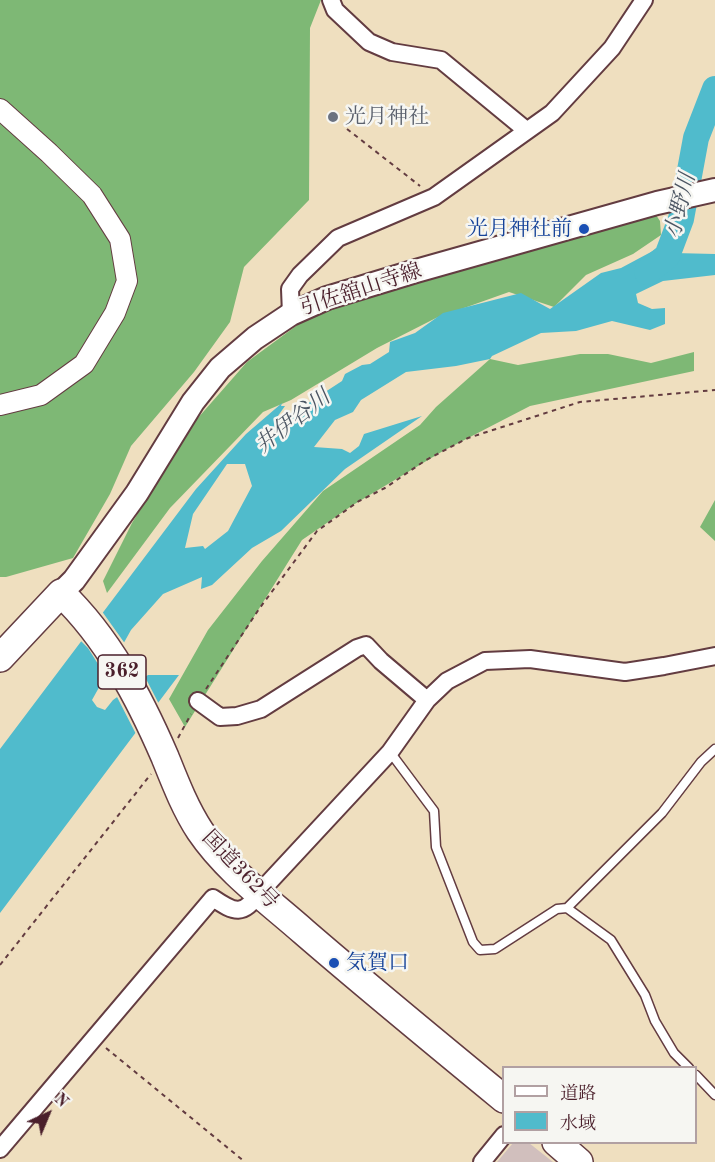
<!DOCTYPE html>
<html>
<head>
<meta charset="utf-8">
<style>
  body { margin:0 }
  #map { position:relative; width:715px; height:1162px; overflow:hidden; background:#efdfbf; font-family:"Old Standard TT","Noto Serif JP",serif }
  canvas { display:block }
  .legend { position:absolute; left:502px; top:1066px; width:195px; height:78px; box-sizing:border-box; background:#f6f6f2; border:2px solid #b1a0a2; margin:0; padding:8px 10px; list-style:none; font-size:18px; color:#4a1f2b }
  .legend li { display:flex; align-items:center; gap:12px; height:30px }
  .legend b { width:30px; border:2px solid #b1a0a2 }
  .north { position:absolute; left:18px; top:1084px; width:60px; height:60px; -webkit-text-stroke:4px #f6f6f2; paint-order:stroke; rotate:44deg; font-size:16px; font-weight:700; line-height:24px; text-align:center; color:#4a1f2b }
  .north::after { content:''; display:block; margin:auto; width:21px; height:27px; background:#4a1f2b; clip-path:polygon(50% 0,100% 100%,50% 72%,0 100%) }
</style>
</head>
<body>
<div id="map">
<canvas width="715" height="1162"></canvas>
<ul class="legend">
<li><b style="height:8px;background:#fff"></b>道路</li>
<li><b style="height:16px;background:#50bbcc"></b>水域</li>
</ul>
<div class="north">N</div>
</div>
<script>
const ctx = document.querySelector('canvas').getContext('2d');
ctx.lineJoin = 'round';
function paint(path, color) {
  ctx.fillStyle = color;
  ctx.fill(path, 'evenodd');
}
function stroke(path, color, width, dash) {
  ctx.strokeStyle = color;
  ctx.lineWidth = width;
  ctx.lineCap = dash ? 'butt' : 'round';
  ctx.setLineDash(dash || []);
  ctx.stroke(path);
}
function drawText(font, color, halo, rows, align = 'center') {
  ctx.font = font + ' "Old Standard TT","Noto Serif JP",serif';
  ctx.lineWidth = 5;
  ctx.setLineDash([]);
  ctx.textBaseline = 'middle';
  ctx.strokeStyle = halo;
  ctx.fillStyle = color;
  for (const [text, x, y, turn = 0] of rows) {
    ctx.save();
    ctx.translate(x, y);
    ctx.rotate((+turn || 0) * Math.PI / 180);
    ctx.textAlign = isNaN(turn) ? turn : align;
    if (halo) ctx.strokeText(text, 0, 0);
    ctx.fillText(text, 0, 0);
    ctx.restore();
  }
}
paint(new Path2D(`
  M513,1143H529L553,1162H497Z`), '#d1bfbd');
paint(new Path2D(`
  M0,0H321L310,28L309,200L244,267L230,322L194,372L131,446L110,494L73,558L6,577H0Z
  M656,215L660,221L661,235L633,254L586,275L554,307L509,292L436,318L377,348L291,400L263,412L170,508L107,593L103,581L132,523L190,427L247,362L311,315L467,267Z
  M694,352V371L530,406L443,451L353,505L302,540L185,727L169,699L208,630L262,561L323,491L420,425L436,407L490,359L518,365L580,354H608L651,363Z
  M715,500V541L700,527Z`), '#7eb875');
paint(new Path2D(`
  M664,245L674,253L715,254V275L663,281L636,294L638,303L652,309L665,308V324L650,330L612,321L576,331L541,333L492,356L490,359L456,366L406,372L361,400L353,412L335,420L314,447L342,449L350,453L359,446L364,434L422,416L345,469L281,531L252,548L212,585L201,589L202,577L163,594L131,630L92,700L97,707L105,710L113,700L148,675H179L0,913V749L196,489L246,434L282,403L281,406H285L275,420L296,411L342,381L345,374L362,365L370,364L389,352L390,342L415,333L443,313L521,293L550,309L601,273L621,268ZM227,464H245L252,486L228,531L205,549L203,546L185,548L193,514Z`), '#50bbcc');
paint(new Path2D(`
  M101,610L126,645L108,680L88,648L79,639Z
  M144,675L160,706L137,736L116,695Z`), '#efdfbf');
stroke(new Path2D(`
  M647,272L667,256L681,219L696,138L715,89`), '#50bbcc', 26);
const service = new Path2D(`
  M390,752L434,811L436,847L473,942L480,950L495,949L557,909L567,908L611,940L645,995L655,1021L674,1053L689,1068
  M567,908L662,813L701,762L715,749
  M696,1075L715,1095`);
const minor = new Path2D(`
  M331,0L335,10L369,42L392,52L441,60L526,130
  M291,314L290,289L300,275L338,238L434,197L552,113L612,48L644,0
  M198,701L220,717L237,716L261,709L357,648L366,645L381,661L427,700
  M0,1149L213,898C235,913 243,916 259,893L390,752L427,700L447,681L485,661L530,659L625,672L664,666L715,656
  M482,1162L504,1135`);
const tertiary = new Path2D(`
  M0,109L49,153L92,195L120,239L127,281L115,313L84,364L41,395L0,405`);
const secondary = new Path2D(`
  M61,593L74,580L137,493L193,402L220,368L255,338L291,314L327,298L416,271L657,203L715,190`);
const trunk = new Path2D(`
  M0,658L61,593C108,638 139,697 165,757C175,782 185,808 200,831C227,871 269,901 304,932C370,989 437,1044 504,1099
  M556,1142L579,1162`);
stroke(service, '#633c41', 11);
stroke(minor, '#633c41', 20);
stroke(tertiary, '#633c41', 22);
stroke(secondary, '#633c41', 26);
stroke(trunk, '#633c41', 30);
stroke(new Path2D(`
  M347,129L420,186
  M206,689L259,609L317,531L359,501L385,488L426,460L468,438L580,402L715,390
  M178,738L191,714
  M0,965L151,774
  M106,1048L245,1162`), '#633c41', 2, [4.5, 4.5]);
stroke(service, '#fff', 8);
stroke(minor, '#fff', 16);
stroke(tertiary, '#fff', 20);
stroke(secondary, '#fff', 22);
stroke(trunk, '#fff', 27);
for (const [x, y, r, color] of [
  [333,117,6,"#6b7280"],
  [584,229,6,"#1a4fb4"],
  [334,963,6,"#1a4fb4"]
]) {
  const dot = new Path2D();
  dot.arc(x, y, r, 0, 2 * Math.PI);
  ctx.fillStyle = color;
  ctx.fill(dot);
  stroke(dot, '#f6f6f2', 2);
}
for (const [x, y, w] of [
  [122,672,48]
]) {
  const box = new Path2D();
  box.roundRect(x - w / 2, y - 17, w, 34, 4.5);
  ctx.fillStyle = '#f6f6f2';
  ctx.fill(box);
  stroke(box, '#4a1f2b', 1.5);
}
drawText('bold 20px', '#4a1f2b', null, [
  ["362",122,672]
]);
drawText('21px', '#5b616d', '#f6f6f2', [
  ["光月神社",345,117]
], 'left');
drawText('21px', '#164399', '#f6f6f2', [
  ["光月神社前",572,229],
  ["気賀口",346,963,"left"]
], 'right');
drawText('21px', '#4a1f2b', '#f6f6f2', [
  ["引佐舘山寺線",361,290,-18],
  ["国道362号",240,870,46]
]);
drawText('italic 22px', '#4c5663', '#f6f6f2', [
  ["小野川",681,206,-76],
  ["井伊谷川",293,422,-38]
]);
</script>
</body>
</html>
